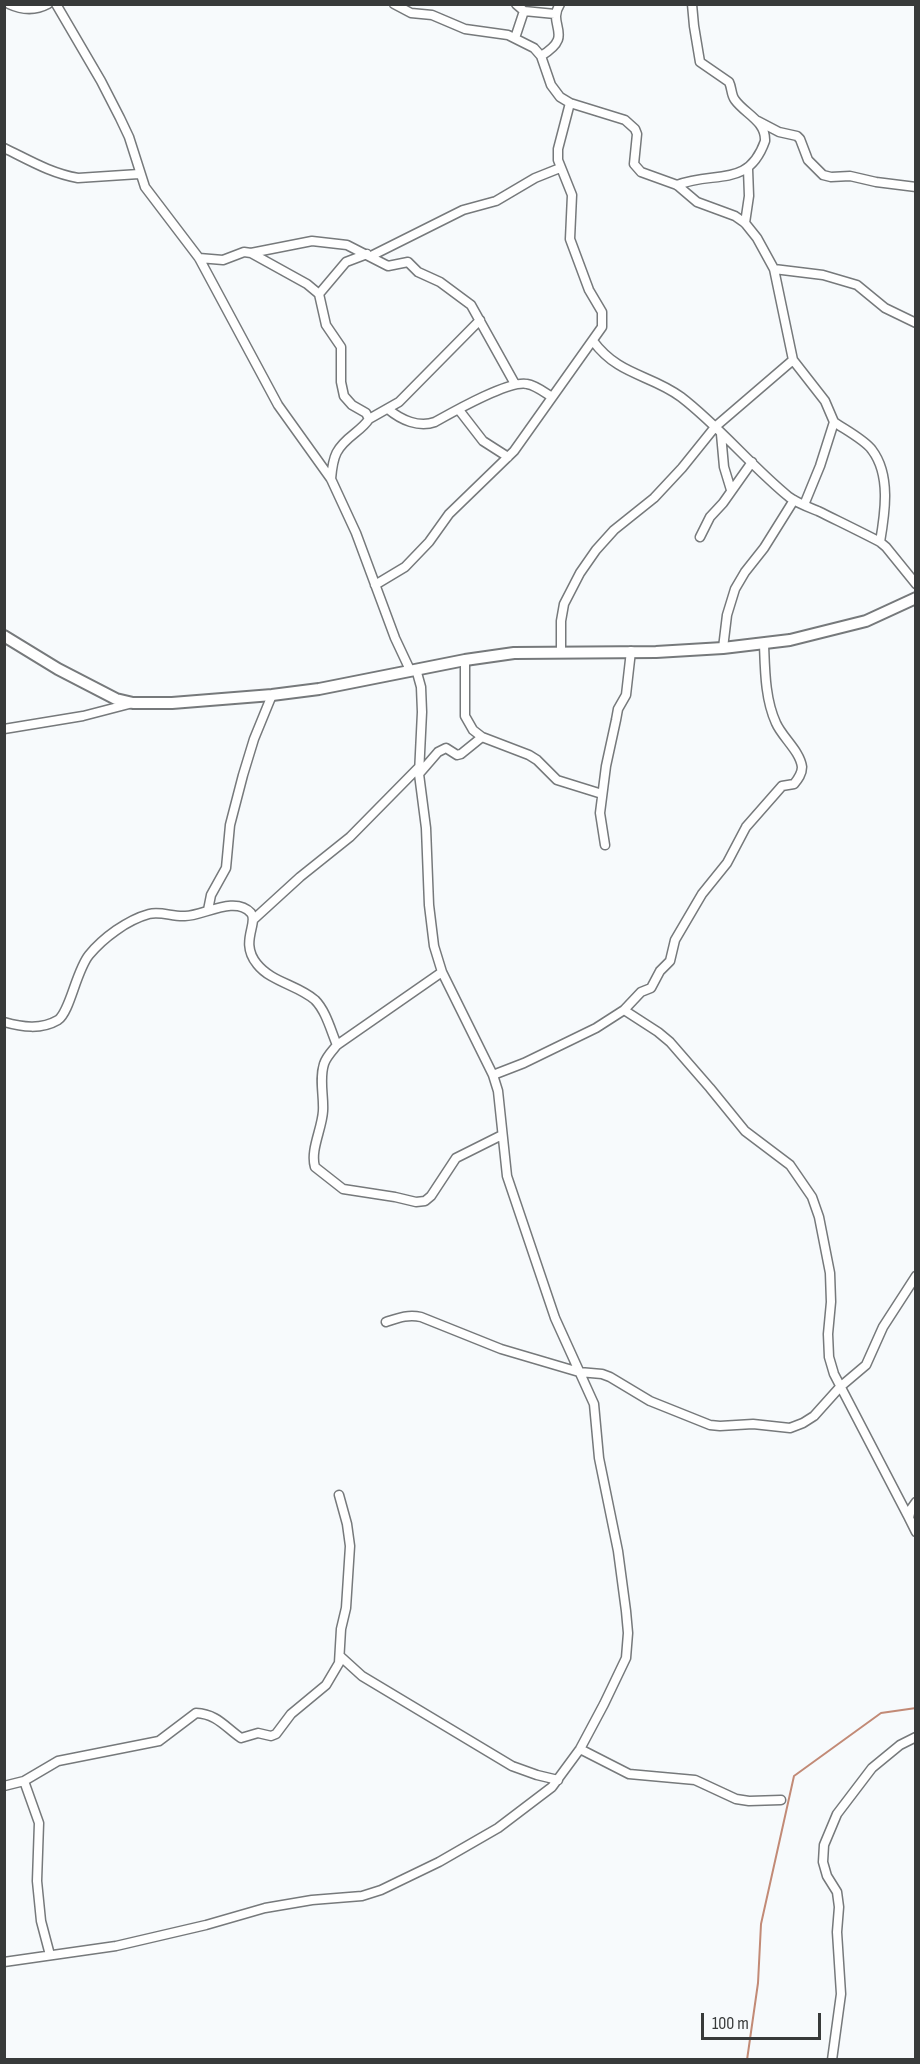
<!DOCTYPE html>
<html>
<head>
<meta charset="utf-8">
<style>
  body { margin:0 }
  #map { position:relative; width:920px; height:2064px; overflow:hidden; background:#f7fafc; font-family:"Sofia Sans Condensed",sans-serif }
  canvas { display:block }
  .frame { position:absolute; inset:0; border:6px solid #383a3a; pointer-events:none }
  .scale { position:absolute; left:701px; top:2013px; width:120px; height:27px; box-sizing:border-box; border:3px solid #383a3a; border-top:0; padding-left:8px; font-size:18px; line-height:21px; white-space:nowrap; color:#383a3a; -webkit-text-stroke:4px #f7fafc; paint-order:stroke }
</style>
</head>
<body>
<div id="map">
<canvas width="920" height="2064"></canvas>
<div class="frame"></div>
<div class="scale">100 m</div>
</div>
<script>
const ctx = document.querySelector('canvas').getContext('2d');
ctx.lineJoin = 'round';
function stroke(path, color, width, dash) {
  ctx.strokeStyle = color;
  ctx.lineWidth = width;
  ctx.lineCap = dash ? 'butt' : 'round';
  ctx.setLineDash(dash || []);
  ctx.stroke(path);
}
stroke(new Path2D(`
  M747,2060L758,1983L761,1924L794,1776L881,1713L916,1708`), '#c28a76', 2);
const minor = new Path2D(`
  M9,4C22,10 35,11 48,4
  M56,4L101,81L120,118L129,137L145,187L199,258L278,405L331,479L356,533L395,638L410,670
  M394,4L411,13L432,15L465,29L508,35L534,48L541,56L551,85L560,97L570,103L625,120L635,129L637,134L634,164L641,172L677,185L697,202L735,216L745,223L757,238L774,269L793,360L825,401L834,422L820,466L804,505
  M516,4L524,11L555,14
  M515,38L524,11
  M541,56C576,35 546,26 560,4
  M758,121L779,132L797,136L800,139L808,160L823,175L831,177L850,176L876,182L916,187
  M4,148C29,160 50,173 78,178L139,174
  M677,185C715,170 748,189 765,141C766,121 745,114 735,100C731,95 732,88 729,82L700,62L694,26L692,4
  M745,223L749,196L748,169
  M251,253L312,241L347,245L388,266L408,262L418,272L440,282L471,305L515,384
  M371,256L463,210L496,201L535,178L560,168
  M199,258L223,260L244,252L251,253L307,284L319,294L326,325L341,347V382L344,396L352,405L366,413L369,419C365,425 360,429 355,433C336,448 333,455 331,479
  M774,269L823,275L857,285L885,308L916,323
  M319,294L346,262L367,254
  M593,341C619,376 650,374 681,397C720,427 751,466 789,497C797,503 808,507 818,511C838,521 859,531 880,542L886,547L916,584
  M388,409C401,420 419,428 435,422C453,412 509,380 527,384C535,385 544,392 552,397
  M459,410L483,441L508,457
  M369,419L399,402L480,320
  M834,422C844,429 865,440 872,450C891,475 885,513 880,542
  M721,434L724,467L731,490
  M700,537L710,517L723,503L752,462
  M375,585L405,567L429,542L449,514L514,451L602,327V312L589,290L570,239L572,195L558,160V149L570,103
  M723,648L727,615L735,589L745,572L764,548L794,500
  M561,652V621L564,604L580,573L596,550L614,530L654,498L682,468L715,427L793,360
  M465,660V716L473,730L482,737L529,755L537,760L557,780L602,794
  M4,729L83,716L133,703
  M419,774L438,752L446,748L457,755L461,754L482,737
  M605,845L600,813L606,766L616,720L618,709L626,695L631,651
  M208,910L211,895L226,868L230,825L243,775L254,739L272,695
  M254,919L300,877L350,837L419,767
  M442,972L337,1045C332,1051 326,1057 324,1064C319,1079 324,1096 323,1111C322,1129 310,1150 315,1167L343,1189L395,1197L416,1202L425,1201L431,1196L456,1158L502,1135
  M624,1010L658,1032L670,1042L710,1088L745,1131L790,1165L812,1197L819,1217L830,1273L831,1302L828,1334L829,1357L834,1374L909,1518
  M4,1022C22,1027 41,1030 58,1020C70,1012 76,971 89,955C103,938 127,920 149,914C161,911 173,917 185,916C203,916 235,895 251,913C259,923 239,942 257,964C271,982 298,985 315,1000C326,1011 331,1031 337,1045
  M493,1075L524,1063L596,1028L624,1010L641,992L651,988L660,971L670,961L675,940L702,894L727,863L746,827L782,786L794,784C798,779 802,774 802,767C800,751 782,737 776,723C765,699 765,670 764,644
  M386,1322C398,1318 408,1314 421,1317L501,1349L579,1372L602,1374L610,1377L650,1401L710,1425L720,1426L753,1424L790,1428L803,1423L814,1416L840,1387L866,1365L883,1327L916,1276
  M916,1502L911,1509L909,1518L916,1532
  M340,1656L362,1676L512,1766L537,1775L558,1780
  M580,1749L629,1774L695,1780L736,1799L749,1801L781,1800
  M24,1781L39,1823L37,1881L41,1921L50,1955
  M4,1786L24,1781L58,1761L159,1741L196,1713C217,1714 225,1727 241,1738L258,1733L271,1736L276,1734L291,1714L326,1685L339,1663L341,1629L346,1608L350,1546L347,1524L339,1495
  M4,1962L116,1946L206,1925L265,1908L312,1900L362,1896L381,1890L439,1862L498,1828L552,1787L580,1749L604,1704L626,1658L628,1633L626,1611L618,1551L599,1458L594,1404L555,1318L507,1176L498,1091L493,1075L442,972L434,946L429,905L426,828L419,774L422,712L421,687L416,669
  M832,2060L841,1994L837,1932L839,1907L837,1892L827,1876L823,1862L824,1845L837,1814L872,1768L900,1745L916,1737`);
const tertiary = new Path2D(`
  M4,636L58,669L116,699L133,703H172L272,695L319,689L465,660L514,653L656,652L723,648L790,640L866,621L916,598`);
stroke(minor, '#76797b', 11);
stroke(tertiary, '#76797b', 14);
stroke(minor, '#fff', 8);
stroke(tertiary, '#fff', 10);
</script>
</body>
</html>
